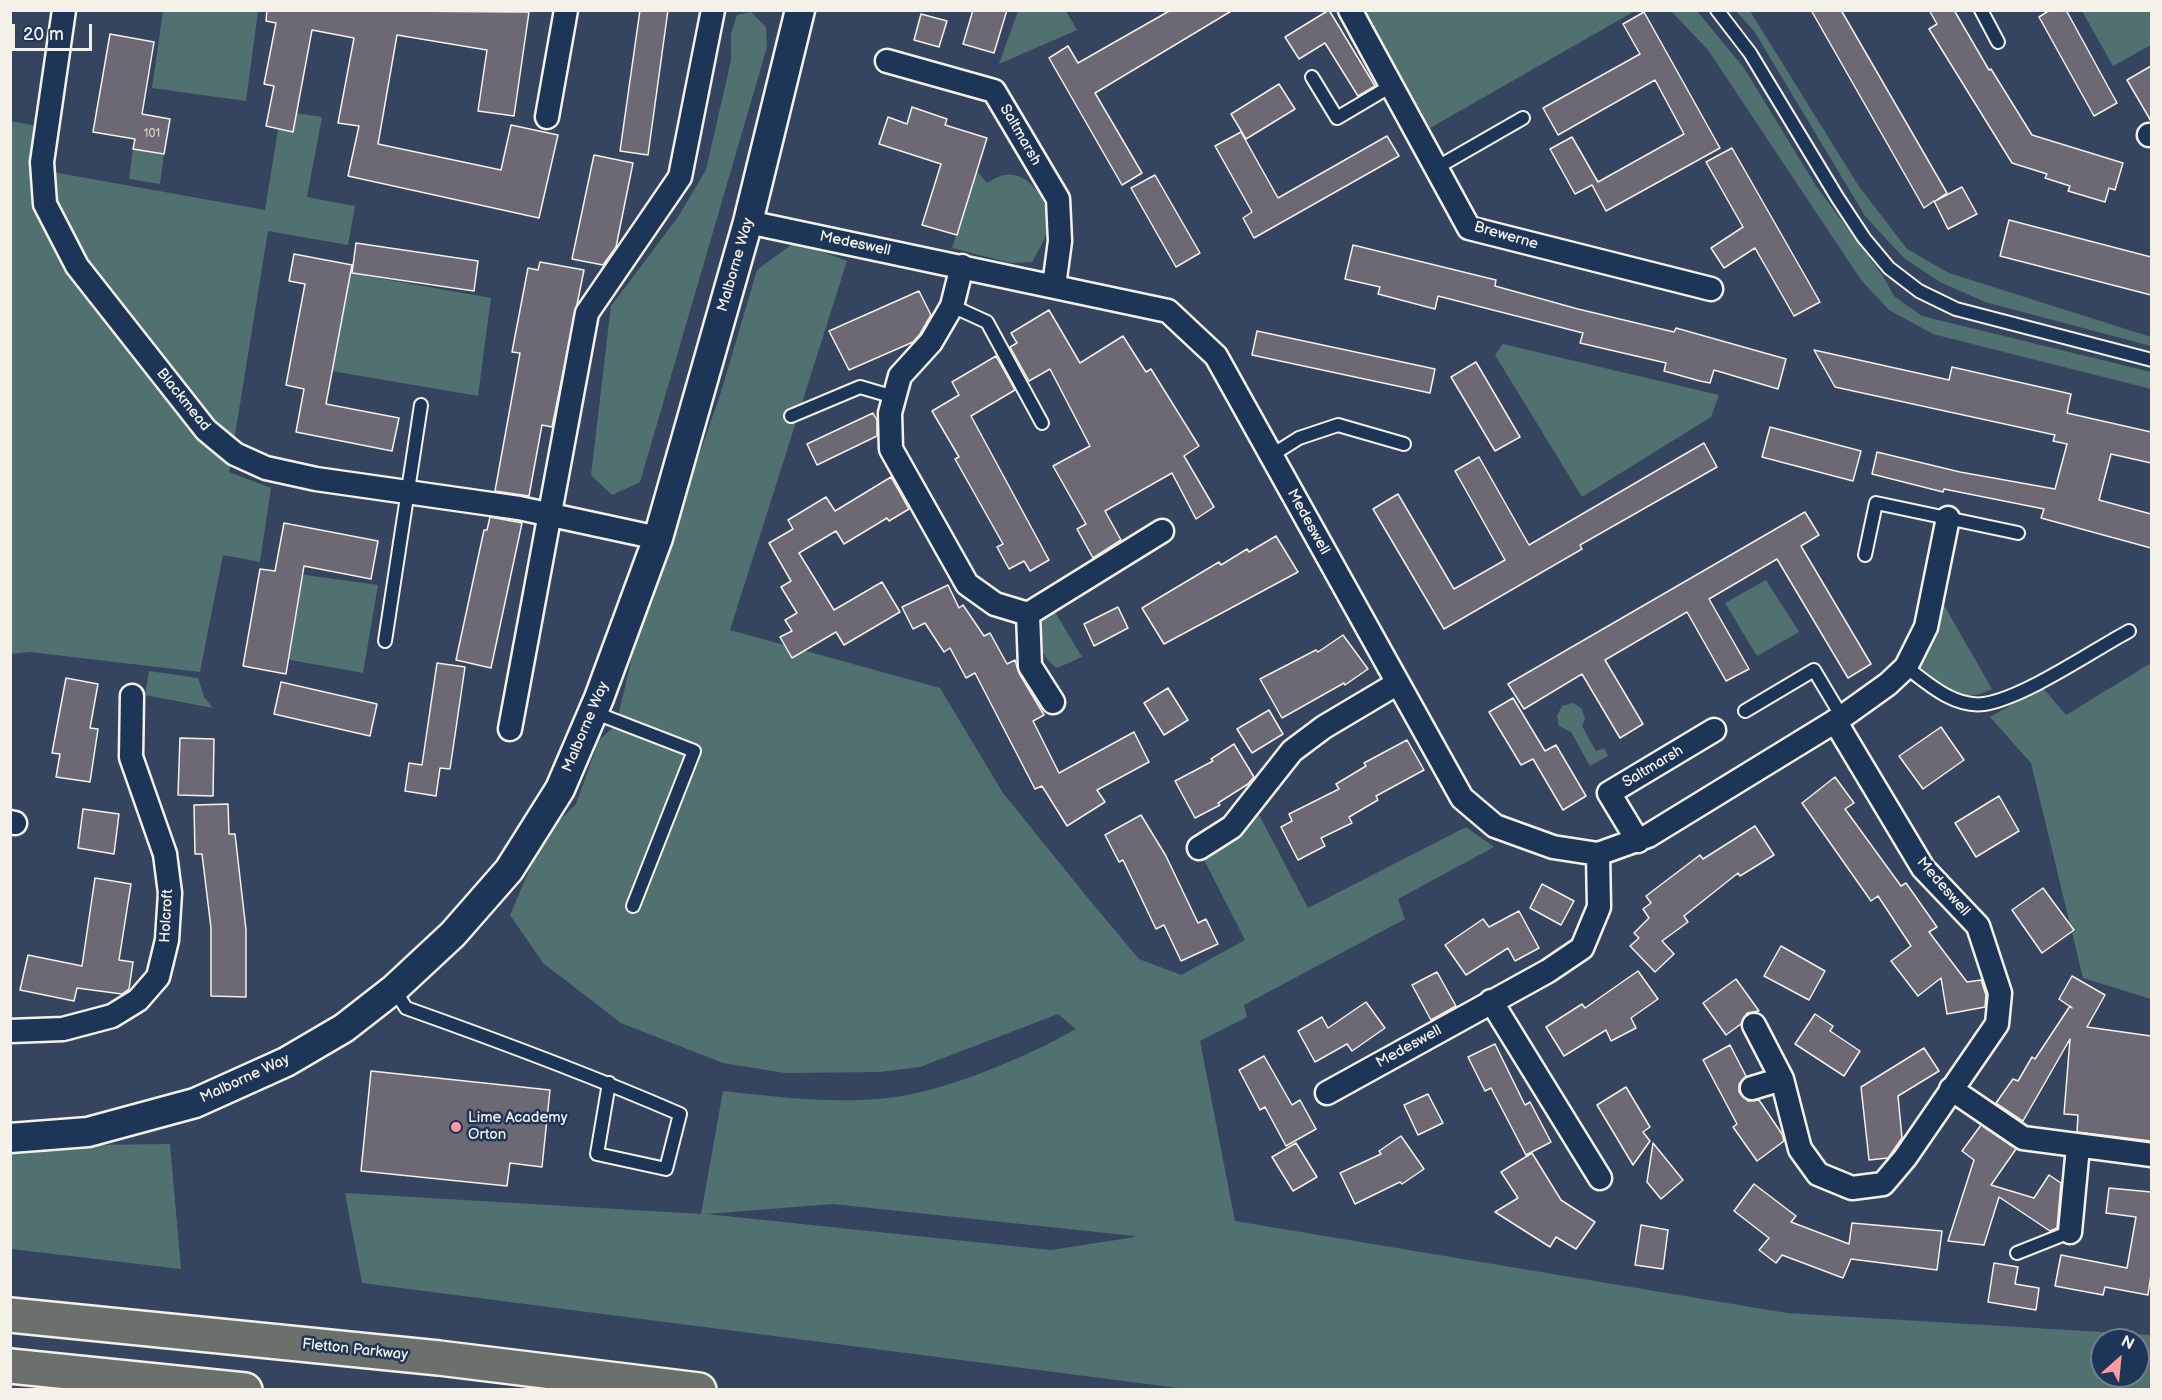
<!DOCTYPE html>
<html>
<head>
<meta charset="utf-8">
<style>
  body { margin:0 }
  #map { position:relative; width:2162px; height:1400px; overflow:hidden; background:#354560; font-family:"Balsamiq Sans",sans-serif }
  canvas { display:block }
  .frame { position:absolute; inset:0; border:12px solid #f4f1e8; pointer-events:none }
  .north { position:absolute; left:2090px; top:1328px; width:60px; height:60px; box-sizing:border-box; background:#1d3557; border:2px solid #738091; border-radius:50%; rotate:27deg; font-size:16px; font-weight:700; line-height:24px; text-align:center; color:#f4f1e8 }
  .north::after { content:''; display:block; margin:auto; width:21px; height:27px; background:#ff9aa2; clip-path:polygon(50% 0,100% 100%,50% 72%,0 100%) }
  .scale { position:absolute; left:12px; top:24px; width:80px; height:27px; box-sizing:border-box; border:3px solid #f4f1e8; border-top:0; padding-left:8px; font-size:18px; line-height:21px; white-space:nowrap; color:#f4f1e8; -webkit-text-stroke:4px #1d3557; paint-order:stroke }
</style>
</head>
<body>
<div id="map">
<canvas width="2162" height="1400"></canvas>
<div class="frame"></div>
<div class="north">N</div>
<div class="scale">20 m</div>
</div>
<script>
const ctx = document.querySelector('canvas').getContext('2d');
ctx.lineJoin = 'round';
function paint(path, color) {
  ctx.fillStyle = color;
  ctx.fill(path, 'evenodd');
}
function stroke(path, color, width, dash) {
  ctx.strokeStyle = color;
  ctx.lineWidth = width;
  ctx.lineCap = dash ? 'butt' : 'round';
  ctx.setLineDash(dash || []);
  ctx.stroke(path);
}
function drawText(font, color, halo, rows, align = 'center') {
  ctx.font = font + ' "Balsamiq Sans",sans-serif';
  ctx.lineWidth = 5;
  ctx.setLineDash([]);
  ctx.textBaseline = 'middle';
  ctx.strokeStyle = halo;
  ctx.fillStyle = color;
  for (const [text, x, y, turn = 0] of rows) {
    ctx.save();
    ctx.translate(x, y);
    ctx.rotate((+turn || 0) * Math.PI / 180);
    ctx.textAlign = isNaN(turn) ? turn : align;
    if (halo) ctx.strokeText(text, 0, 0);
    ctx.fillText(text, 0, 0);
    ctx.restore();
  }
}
paint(new Path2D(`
  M163,11H258L246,101L152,88Z
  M1018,11H1066L1077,30L999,64Z
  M1365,11H1635L1430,128Z
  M1671,11H1697L1744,68L1816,186L1883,276L1894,296L1922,316L2151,372V389L1933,334L1889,310L1861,280L1708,50Z
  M1736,11H1750L1858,185L1907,249L1949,273L2151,337V346L1985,302L1940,282L1904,258L1865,216L1754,31Z
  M2082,11H2151V45L2113,66Z
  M751,12L766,27L767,47L640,482L612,495L591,475L611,306L678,217L706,170L731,60V34L737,15Z
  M281,111L322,117L307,197L355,206L348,245L268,231L229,472L271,488L260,562L223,555L200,672L30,652L11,654L10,121L43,127L47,171L265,210Z
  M133,149L164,154L160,184L129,179Z
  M976,170L987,183C992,180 999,176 1004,175C1028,170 1049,201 1048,222C1048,236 1039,250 1032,262L1011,263L952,248Z
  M795,242L847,261L730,630L940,688L1003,793L1092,903L1139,959L1181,975L1245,940L1198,848L1231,832L1259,815L1308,908L1466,827L1494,847L1398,899L1405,919L1244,1005L1247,1017L1200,1041L1235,1221L1787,1313L2151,1335V1389H1186L362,1283L345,1193L701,1214L723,1091C777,1097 833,1104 888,1098C944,1092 1027,1057 1076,1029L1058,1014L920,1067L880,1072L785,1073L723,1063L621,1023L543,963L510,915L544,836L576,804L599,740L616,725L637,636L721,392L757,270ZM833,1204L1134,1236L1135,1237L1051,1250L706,1214ZM2102,1340H2138V1376H2102Z
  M349,273L491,298L478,396L332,371Z
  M1503,344L1719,395L1711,417L1582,497L1495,355Z
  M298,574L378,585L363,673L285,659Z
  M1766,580L1799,632L1757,656L1725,603Z
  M1941,600L1992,689C1962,706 1936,685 1915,665Z
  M1055,612L1082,657L1057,668C1039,655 1039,642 1038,621Z
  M2151,663V999L2083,978L2031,763L1990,717L2042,687L2066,715Z
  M149,671L198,678L204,697L213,708L145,695Z
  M1573,703L1582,709L1585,719L1582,726L1596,751L1604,748L1608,756L1590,766L1571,732L1559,726L1557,716L1562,706Z
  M170,1144L181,1269L11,1249L10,1146Z`), '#517070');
const building = new Path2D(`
  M267,10L529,12L514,116L478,111L487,50L397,35L378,144L501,170L511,125L558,135L539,218L348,176L359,126L338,123L354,38L312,30L293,132L266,126L274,86L264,84L276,23L266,21Z
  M640,10H668L648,155L620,151Z
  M973,10H1007L994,53L963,44Z
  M1171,10H1233L1095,93L1142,173L1122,185L1049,58L1068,46L1078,63Z
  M1329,10L1375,86L1358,96L1325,43L1299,59L1285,37Z
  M1811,10H1841L1947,193L1935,201L1962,187L1977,214L1948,229L1934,201L1924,208Z
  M1929,10H1954L1989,70L1991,69L2032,135L2123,163L2115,190L2109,188L2105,202L2068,191L2070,186L2045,178L2047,174L2012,163L1929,29L1937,24Z
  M2050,10H2066L2117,103L2094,116L2039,17Z
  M1644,12L1720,148L1606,211L1592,185L1575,194L1550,149L1572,137L1598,182L1684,134L1655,80L1558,135L1543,108L1640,54L1623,24Z
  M921,14L947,21L939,47L914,40Z
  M110,34L154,42L142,114L170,119L164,154L133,149L135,139L93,132Z
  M2151,66V121L2127,80Z
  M1279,84L1295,109L1246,139L1231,114Z
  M912,107L947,119L945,125L987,138L957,235L922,225L941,164L879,144L888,117L907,124Z
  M1241,132L1278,198L1387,136L1399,156L1254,238L1243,218L1252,212L1215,146Z
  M1732,148L1820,302L1794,316L1755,248L1724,268L1711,248L1743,227L1706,162Z
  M594,155L633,163L616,247L603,265L572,259Z
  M1155,175L1200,253L1176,267L1131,188Z
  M2009,220L2151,257V295L2000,256Z
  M356,243L478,261L474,291L352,273Z
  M1353,245L1496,280L1495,286L1578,309L1674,332L1676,328L1786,359L1778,389L1714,370L1710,383L1700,381L1664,371L1666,363L1580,343L1583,333L1438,296L1435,309L1378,294L1380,287L1345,279Z
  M294,254L352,265L326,404L399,418L392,451L296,432L304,389L286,385L305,284L289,281Z
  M540,262L584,270L552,427L542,425L529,496L495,491L520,353L512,352L528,268L538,270Z
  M919,291L931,315L920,334L913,342L849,370L829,331Z
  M1049,310L1080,363L1123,336L1146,372L1151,369L1199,446L1184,456L1214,507L1196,519L1172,473L1105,511L1121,540L1093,558L1077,529L1086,524L1053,466L1090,446L1050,369L1029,381L1010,347L1017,343L1011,333Z
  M1257,331L1435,369L1430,393L1252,355Z
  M1814,350L1949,380L1952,367L2071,394L2067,413L2151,432V463L2111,454L2099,500L2151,514V548L2041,518L2044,509L1944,489L1943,492L1872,474L1877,452L1960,472L2055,489L2067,444L2053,441L2055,435L1835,387Z
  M996,356L1015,390L971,416L1049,560L1030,571L1024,561L1009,569L997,547L1003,544L955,459L959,457L932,411L959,395L952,382Z
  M1476,362L1520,437L1495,451L1451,377Z
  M873,413L877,420V436L817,465L807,444Z
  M1770,427L1861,451L1853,481L1762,457Z
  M1704,443L1717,467L1580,545L1582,549L1444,629L1373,509L1398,494L1454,589L1505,560L1455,471L1479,457L1529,545Z
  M891,477L909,509L889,521L887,518L844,544L836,531L799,553L834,610L882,582L900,612L844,645L836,632L792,658L780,637L792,631L785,620L797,613L781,587L791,581L769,543L793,529L788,520L826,497L835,511Z
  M1805,512L1819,535L1801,546L1871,664L1848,678L1777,559L1709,599L1749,669L1726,681L1687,612L1605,660L1643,724L1620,738L1582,674L1524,709L1508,684Z
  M490,517L522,523L491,668L456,660L484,530H487Z
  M284,523L378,541L371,579L304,566L286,674L243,666L260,569L275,571Z
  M1276,536L1298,572L1164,644L1142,608L1219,562L1221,565L1247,549L1249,552Z
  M948,585L959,608L963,605L984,636L990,633L1007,664L1015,660L1019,673L1044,715L1033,721L1059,773L1134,732L1149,762L1097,790L1105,802L1067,826L1042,786L1035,789L975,673L966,678L950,648L944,652L925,623L913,629L902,607Z
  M1118,607L1128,628L1094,646L1084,624Z
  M1343,635L1368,669L1345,685L1344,683L1282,718L1260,679L1316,650L1318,652Z
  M437,663L465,667L450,769L440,768L436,796L405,791L409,763L422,765Z
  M66,678L98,684L90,728L98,729L90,782L56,777L60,754L52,753Z
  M281,682L377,704L370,736L274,714Z
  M1168,688L1188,720L1164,735L1144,703Z
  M1513,698L1545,751L1556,745L1586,796L1563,810L1533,759L1521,765L1489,712Z
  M1269,710L1283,734L1252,753L1237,729Z
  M1941,727L1964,760L1923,789L1899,756Z
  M180,738L214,739L213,796L178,795Z
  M1407,740L1424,770L1376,796L1378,800L1349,817L1352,823L1321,838L1325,846L1298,860L1281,827L1292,821L1289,814L1339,789L1336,784L1366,766L1364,763Z
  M1234,744L1254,777L1248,784L1218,803L1220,805L1195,818L1175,781L1213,761L1211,759Z
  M1835,777L1854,803L1845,809L1901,886L1906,883L1937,927L1929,932L1967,982L1981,980L1986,995L1985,1007L1947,1014L1941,978L1918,996L1891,961L1911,946L1878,896L1871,901L1802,803Z
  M1999,796L2019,831L1976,857L1955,823Z
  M228,804L229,834H235L246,930V997L211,996V928L202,854H195L194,805Z
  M83,809L119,814L114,854L78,848Z
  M1141,815L1166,856L1198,923L1206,919L1218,944L1181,961L1164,925L1156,929L1123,860L1119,862L1105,835Z
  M1755,826L1774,855L1740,876L1738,873L1684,916L1688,922L1662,941L1674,954L1655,972L1630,946L1639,938L1634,933L1649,918L1643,909L1651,903L1646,896L1700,855L1703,859Z
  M95,878L131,884L119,960L133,962L129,989L122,994L77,988L74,1001L20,990L28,955L82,966Z
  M1542,884L1574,901L1561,925L1530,908Z
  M2043,888L2074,930L2042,953L2012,910Z
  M1519,911L1539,948L1515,961L1508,948L1466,975L1445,945L1483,919L1489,927Z
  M1781,946L1825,971L1809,1000L1764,976Z
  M1638,971L1658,999L1631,1018L1636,1028L1611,1041L1606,1030L1564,1056L1546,1027L1582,1004L1585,1008Z
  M1437,972L1456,1006L1431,1020L1412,985Z
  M2072,976L2105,995L2087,1027L2151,1036V1141L2077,1132L2078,1115L2064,1114L2070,1039L2023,1121L1996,1103L2013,1079L2018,1081L2032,1057L2035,1059L2070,1006L2072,1008L2059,999Z
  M1736,979L1759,1011L1747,1013L1741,1024L1726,1035L1703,1003Z
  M1366,1002L1385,1028L1352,1051L1347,1044L1315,1062L1298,1031L1322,1017L1328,1028Z
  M1815,1014L1833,1026L1830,1031L1860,1051L1844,1076L1795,1044Z
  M1495,1044L1525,1105L1530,1102L1551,1142L1526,1155L1491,1088L1485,1091L1468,1057Z
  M1730,1045L1746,1076L1739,1084V1092L1748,1101L1759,1100L1782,1134L1784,1141L1757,1161L1733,1127L1737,1124L1703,1060Z
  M1924,1048L1939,1071L1898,1096L1902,1138L1888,1158L1869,1160L1861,1087Z
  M1264,1056L1292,1105L1300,1100L1316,1129L1286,1146L1265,1107L1260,1110L1239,1070Z
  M371,1071L550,1090L542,1167L510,1163L507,1186L361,1171Z
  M1626,1087L1650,1127L1643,1132L1650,1141L1633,1165L1597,1105Z
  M1428,1094L1443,1123L1418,1135L1404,1105Z
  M1981,1125L2016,1149L1991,1185L2034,1198L2049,1175L2061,1183L2057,1228L2050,1231L1999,1197L1984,1245L1948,1241L1974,1160L1962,1151Z
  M1401,1136L1424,1169L1402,1184L1400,1182L1355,1204L1340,1173L1381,1154L1379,1151Z
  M1296,1143L1317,1177L1293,1191L1272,1157Z
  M1653,1143L1683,1180L1661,1199L1647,1182Z
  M1532,1153L1561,1200L1595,1222L1576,1249L1556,1237L1550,1247L1495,1212L1518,1198L1501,1172Z
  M1754,1184L1796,1216L1791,1222L1849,1244L1852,1223L1942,1231L1937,1270L1851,1259L1843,1278L1782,1255L1776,1263L1759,1250L1769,1238L1734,1211Z
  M2109,1188L2151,1192V1274L2148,1295L2105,1287L2103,1295L2055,1286L2061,1255L2127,1268L2136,1217L2106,1213Z
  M1641,1225L1668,1230L1663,1269L1635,1265Z
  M1994,1263L2018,1267L2015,1284L2039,1288L2036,1310L1988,1302Z`);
paint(building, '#6c6975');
stroke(building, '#f4f1e8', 1.5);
const service = new Path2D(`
  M1717,10L1750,53L1837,197L1864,238L1889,268L1919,291L1956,309L2152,360
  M1981,10L1998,42
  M1312,77L1337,118L1391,86
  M1436,168L1523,118
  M952,306L987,322L1042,423
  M791,416L860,387L894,397
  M1272,455L1299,438L1338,425L1404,444
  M1865,555L1876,503L2018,533
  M385,641L421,405
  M1906,667C1927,683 1954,708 1984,704C2024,698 2092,651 2129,631
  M1745,711L1814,670L1842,717
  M593,712L694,751L633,906
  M394,989L406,1008C499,1041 590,1075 680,1114L666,1169L597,1154L609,1083
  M2017,1253L2070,1232`);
const minor = new Path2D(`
  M64,10L42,162L45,204L77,266L206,430L235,454L266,468L316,479L519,508L658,538
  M1350,10L1469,228L1711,289
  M887,61L994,91L1058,199L1060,241L1054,286
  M547,117L566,10
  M2149,135H2152
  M748,222L1168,311L1216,356L1462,798L1495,826L1553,847L1598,854L1648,836L1842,717L1888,684L1906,667L1926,627L1948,518
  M962,266L952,306L931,342L900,376L890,413L891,449L967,584L995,604L1028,614L1162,531
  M1028,614L1030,666L1053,702
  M510,729L587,313L680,177L713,10
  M10,822L15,823
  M1638,841L1609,793L1714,730
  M1199,848L1232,827L1292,751L1324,727L1398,683
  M1491,1001L1600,1178
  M1754,1025L1782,1079L1800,1149L1818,1174L1852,1188L1883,1184L1905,1158L1997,1024L2000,993L1978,926L1923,868L1835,721
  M10,1031L63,1029L112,1016L138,1000L158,977L167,940L170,893L165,854L131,757L132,696
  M1752,1088L1782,1079
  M1951,1089L2023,1138L2152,1155
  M1327,1093L1548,971L1582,948L1599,907L1598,854
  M2070,1232L2078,1147`);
const tertiary = new Path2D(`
  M10,1138L88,1132L195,1103L286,1062L344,1028L394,989L453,934L509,870L560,789L599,698L658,538L748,222L800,10`);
const trunk = new Path2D(`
  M10,1315L439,1358L699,1390
  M10,1366L245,1390`);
stroke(service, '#f4f1e8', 16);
stroke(minor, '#f4f1e8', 27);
stroke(tertiary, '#f4f1e8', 33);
stroke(trunk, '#f4f1e8', 38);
stroke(service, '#1d3557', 12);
stroke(minor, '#1d3557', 22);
stroke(tertiary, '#1d3557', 28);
stroke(trunk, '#6b706d', 33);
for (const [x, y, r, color] of [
  [456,1127,6,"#ff9aa2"]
]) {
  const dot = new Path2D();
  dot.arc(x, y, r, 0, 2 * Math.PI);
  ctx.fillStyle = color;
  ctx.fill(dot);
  stroke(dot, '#1d3557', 2);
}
drawText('12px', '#d2cfcb', null, [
  ["101",152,134]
]);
drawText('15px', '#f4f1e8', '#1d3557', [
  ["Saltmarsh",1020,135,60],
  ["Brewerne",1506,236,16],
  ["Medeswell",855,244,12],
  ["Malborne Way",736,265,-74],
  ["Blackmead",183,400,51],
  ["Medeswell",1308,522,61],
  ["Malborne Way",586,727,-67],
  ["Saltmarsh",1653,767,-31],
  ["Medeswell",1943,887,49],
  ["Holcroft",167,916,-87],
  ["Medeswell",1409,1047,-29],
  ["Malborne Way",245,1079,-25],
  ["Fletton Parkway",355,1350,6]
]);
drawText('15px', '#f4f1e8', '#1d3557', [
  ["Lime Academy",468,1118],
  ["Orton",468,1135]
], 'left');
</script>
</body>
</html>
